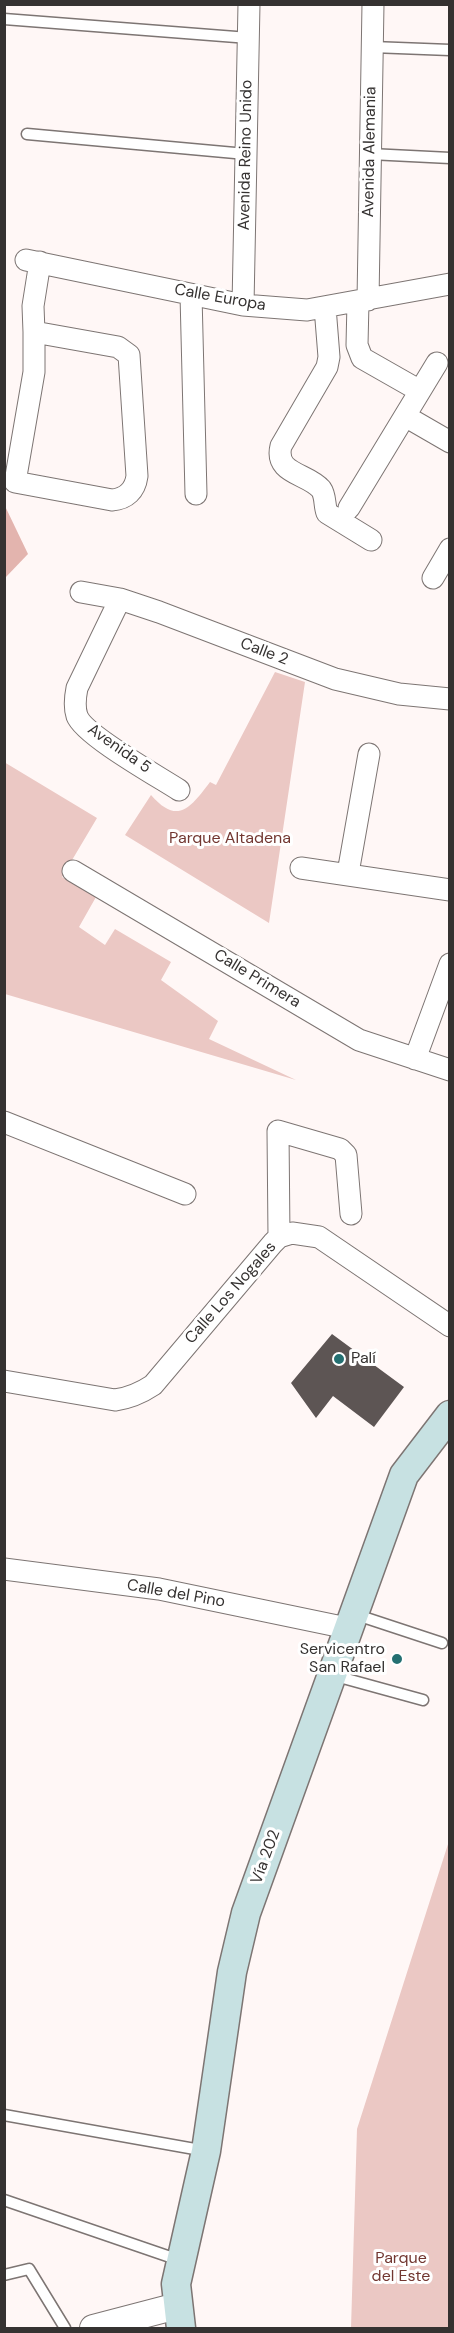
<!DOCTYPE html>
<html>
<head>
<meta charset="utf-8">
<style>
  body { margin:0 }
  #map { position:relative; width:454px; height:2333px; overflow:hidden; background:#fff7f6; font-family:"DM Sans",sans-serif }
  canvas { display:block }
  .frame { position:absolute; inset:0; border:6px solid #353231; pointer-events:none }
</style>
</head>
<body>
<div id="map">
<canvas width="454" height="2333"></canvas>
<div class="frame"></div>
</div>
<script>
const ctx = document.querySelector('canvas').getContext('2d');
ctx.lineJoin = 'round';
function paint(path, color) {
  ctx.fillStyle = color;
  ctx.fill(path, 'evenodd');
}
function stroke(path, color, width, dash) {
  ctx.strokeStyle = color;
  ctx.lineWidth = width;
  ctx.lineCap = dash ? 'butt' : 'round';
  ctx.setLineDash(dash || []);
  ctx.stroke(path);
}
function drawText(font, color, halo, rows, align = 'center') {
  ctx.font = font + ' "DM Sans",sans-serif';
  ctx.lineWidth = 6;
  ctx.setLineDash([]);
  ctx.textBaseline = 'middle';
  ctx.strokeStyle = halo;
  ctx.fillStyle = color;
  for (const [text, x, y, turn = 0] of rows) {
    ctx.save();
    ctx.translate(x, y);
    ctx.rotate((+turn || 0) * Math.PI / 180);
    ctx.textAlign = isNaN(turn) ? turn : align;
    if (halo) ctx.strokeText(text, 0, 0);
    ctx.fillText(text, 0, 0);
    ctx.restore();
  }
}
paint(new Path2D(`
  M275,672L305,682L269,923L125,835L151,795C178,826 191,807 210,782L216,785Z
  M4,762L97,818L62,877L96,897L79,927L105,945L115,929L171,962L161,980L218,1021L209,1039L296,1080L5,994Z
  M449,1841V2328H351L357,2129Z`), '#ebc8c4');
paint(new Path2D(`
  M4,504L28,554L5,578H4Z`), '#e3b4ae');
paint(new Path2D(`
  M332,1334L404,1387L374,1427L333,1396L316,1418L291,1383Z`), '#5d5554');
const service = new Path2D(`
  M4,19L249,38
  M372,47L450,50
  M27,134L246,154
  M370,154L450,158
  M354,1614L442,1643
  M332,1675L423,1700
  M4,2115L206,2151
  M4,2200L179,2260
  M4,2275L29,2269L65,2328`);
const minor = new Path2D(`
  M26,260L243,305L307,310L450,284
  M191,295L196,494
  M368,300L373,4
  M358,302L357,345L362,358L420,391
  M243,305L249,4
  M325,307L329,357L327,367L281,446C274,474 307,473 321,489C326,496 324,505 327,513L371,540
  M34,332L118,347L129,355L137,476C135,491 126,499 112,500L15,482L34,372Z
  M34,332L33,306L40,262
  M405,416L450,442
  M349,508L437,363
  M433,578L450,549
  M81,592L120,599L159,612L335,679L399,694L450,699
  M120,599L77,688C75,698 74,707 77,716C84,735 159,777 179,790
  M301,868L450,890
  M73,871L359,1040L450,1070
  M348,873L369,754
  M415,1059L450,964
  M4,1122L185,1194
  M279,1237L278,1131L340,1149L346,1155L351,1214
  M4,1381L115,1400C130,1398 141,1393 153,1385L273,1243L279,1237L292,1233L319,1237L450,1326
  M4,1569L159,1589L347,1628`);
const tertiary = new Path2D(`
  M93,2328L177,2306`);
const secondary = new Path2D(`
  M181,2328L176,2284L206,2151L232,1972L246,1913L404,1475L450,1415`);
stroke(service, '#7d7573', 13);
stroke(minor, '#7d7573', 23);
stroke(tertiary, '#7d7573', 28);
stroke(secondary, '#7d7573', 31);
stroke(service, '#fff', 10);
stroke(minor, '#fff', 21);
stroke(tertiary, '#fff', 26);
stroke(secondary, '#c7e1e2', 28);
for (const [x, y, r, color] of [
  [339,1359,6,"#247072"],
  [397,1659,6,"#247072"]
]) {
  const dot = new Path2D();
  dot.arc(x, y, r, 0, 2 * Math.PI);
  ctx.fillStyle = color;
  ctx.fill(dot);
  stroke(dot, '#fff', 2);
}
drawText('16px', '#353231', '#fff', [
  ["Avenida Alemania",370,152,-89],
  ["Avenida Reino Unido",246,155,-89],
  ["Calle Europa",220,298,10],
  ["Calle 2",264,652,21],
  ["Avenida 5",119,749,35],
  ["Calle Primera",257,979,31],
  ["Calle Los Nogales",231,1293,-49],
  ["Calle del Pino",176,1594,10],
  ["Vía 202",266,1857,-70]
]);
drawText('16px', '#723731', '#fff', [
  ["Parque Altadena",230,839],
  ["Parque",401,2259],
  ["del Este",401,2277]
]);
drawText('16px', '#353231', '#fff', [
  ["Palí",351,1359],
  ["Servicentro",385,1650,"right"],
  ["San Rafael",385,1668,"right"]
], 'left');
</script>
</body>
</html>
